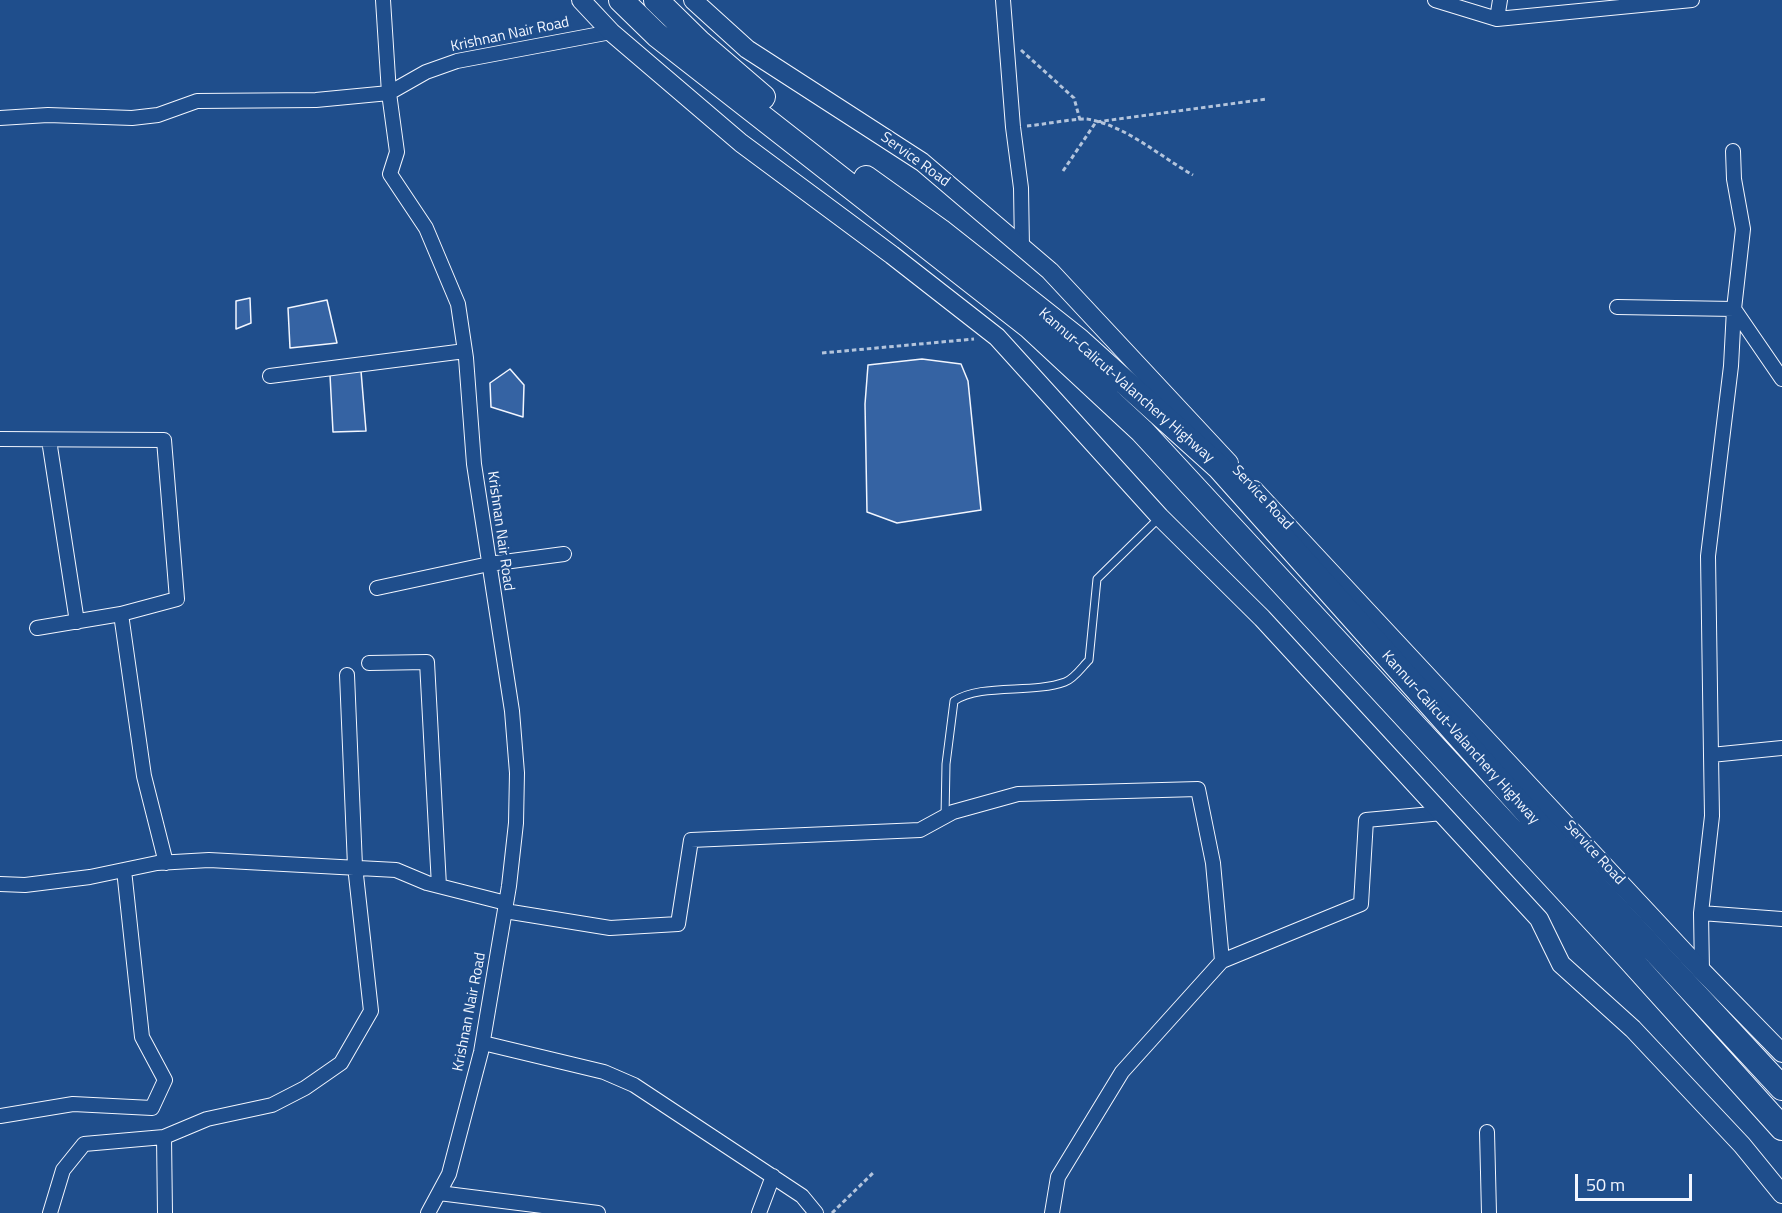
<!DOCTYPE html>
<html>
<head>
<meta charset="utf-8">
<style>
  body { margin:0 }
  #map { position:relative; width:1782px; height:1213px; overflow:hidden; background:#1f4e8c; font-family:"Titillium Web",sans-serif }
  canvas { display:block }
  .scale { position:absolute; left:1575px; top:1174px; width:117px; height:27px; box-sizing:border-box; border:3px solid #f2f6ff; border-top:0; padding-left:8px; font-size:18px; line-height:21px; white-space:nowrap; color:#f2f6ff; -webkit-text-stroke:4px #1f4e8c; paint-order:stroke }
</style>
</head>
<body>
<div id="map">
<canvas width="1782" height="1213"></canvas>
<div class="scale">50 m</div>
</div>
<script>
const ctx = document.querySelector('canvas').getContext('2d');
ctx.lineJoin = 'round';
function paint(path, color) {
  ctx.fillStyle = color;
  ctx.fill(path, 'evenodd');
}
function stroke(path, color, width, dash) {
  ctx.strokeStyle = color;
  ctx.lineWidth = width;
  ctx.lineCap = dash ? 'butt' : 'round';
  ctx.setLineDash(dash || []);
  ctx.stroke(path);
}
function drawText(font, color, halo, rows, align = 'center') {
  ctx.font = font + ' "Titillium Web",sans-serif';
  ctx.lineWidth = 4.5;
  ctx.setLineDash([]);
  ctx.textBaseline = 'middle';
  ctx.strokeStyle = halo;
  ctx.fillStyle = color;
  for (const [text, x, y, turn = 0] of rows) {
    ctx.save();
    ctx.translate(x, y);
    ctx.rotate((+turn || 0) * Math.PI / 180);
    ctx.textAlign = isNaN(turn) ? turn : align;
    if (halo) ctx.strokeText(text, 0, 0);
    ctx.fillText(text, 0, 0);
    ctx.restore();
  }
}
const building = new Path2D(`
  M250,298L251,323L236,329V301Z
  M327,300L337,343L290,348L288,308Z
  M922,359L961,364L968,381L981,510L897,523L867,512L865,404L868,365Z
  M510,369L524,385L523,417L491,407L490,383Z
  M361,371L366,431L333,432L330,375Z`);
paint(building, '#3563a3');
stroke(building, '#f2f6ff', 1.5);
const service = new Path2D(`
  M945,817L946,764L954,701C981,683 1032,694 1065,682C1074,679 1082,667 1089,660L1097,579L1159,518`);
const minor = new Path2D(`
  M1003,0L1013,127L1021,188L1022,247
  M1435,0L1497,19L1692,0
  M1497,19L1500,0
  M0,118L48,115L132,118L158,115L197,101L316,100L389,93L383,0
  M1733,151L1734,179L1743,229L1734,309L1782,379
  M1617,307L1734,309L1731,366L1708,556L1711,755L1782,748
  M270,376L465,351
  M0,439L164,440L177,599L121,614
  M49,440L77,622
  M377,588L489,564L564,554
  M37,628L121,614L144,776L166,863
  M369,663L427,662L439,886
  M0,884L25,885L90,877L157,863L209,860L396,870L427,883L506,903
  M505,911L610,928L678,924L691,840L920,830L953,812L1018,794L1198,789L1213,863L1222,961L1361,904L1366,820L1443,813
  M1701,913L1782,919
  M1702,971L1701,913L1712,816L1711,755
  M483,1043L604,1072L634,1085L802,1196L816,1213
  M0,1116L73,1104L152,1108L165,1080L142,1037L124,870
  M1487,1132L1489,1213
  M164,1137L207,1119L272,1105L305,1088L341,1063L371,1011L355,866L347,675
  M439,1193L598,1213
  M50,1213L63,1170L84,1144L164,1137L165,1213
  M428,1213L449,1174L481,1052L509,886L516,823L517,773L512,711L474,464L466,358L458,304L426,228L390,174L397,152L389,93L426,72L457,61L611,32
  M759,1213L773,1176
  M1052,1213L1058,1177L1122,1072L1222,961`);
const tertiary = new Path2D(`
  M581,0L611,32L741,143L892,255L997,337L1160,517L1262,618L1539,919L1561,964L1633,1029L1742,1145L1782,1194
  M693,0L747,49L922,162L1050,271L1229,463
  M1254,490L1702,971L1782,1053`);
const trunk = new Path2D(`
  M621,0L657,35L1029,326L1142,431L1628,957L1782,1128
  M656,0L699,42L763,97
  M866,178L940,231L1078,340L1219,467L1543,830L1782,1088`);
stroke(service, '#f2f6ff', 9);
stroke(minor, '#f2f6ff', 16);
stroke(tertiary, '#f2f6ff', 20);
stroke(trunk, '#f2f6ff', 26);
stroke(new Path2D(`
  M1021,50L1074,98L1080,120
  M1027,126C1040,125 1077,118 1087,119C1127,126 1159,156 1193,175
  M1063,171L1096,122L1267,99
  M822,353L974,339
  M832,1213L873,1173`), '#b3c4dc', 3, [4.5, 3]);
stroke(service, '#1f4e8c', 7);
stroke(minor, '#1f4e8c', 14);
stroke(tertiary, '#1f4e8c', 18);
stroke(trunk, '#1f4e8c', 24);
drawText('15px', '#f2f6ff', '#1f4e8c', [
  ["Krishnan Nair Road",510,35,-12],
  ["Service Road",915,160,36],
  ["Kannur-Calicut-Valanchery Highway",1126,386,41],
  ["Service Road",1262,498,47],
  ["Krishnan Nair Road",500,531,82],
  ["Kannur-Calicut-Valanchery Highway",1460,738,48],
  ["Service Road",1594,853,47],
  ["Krishnan Nair Road",470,1012,-79]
]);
</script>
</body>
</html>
